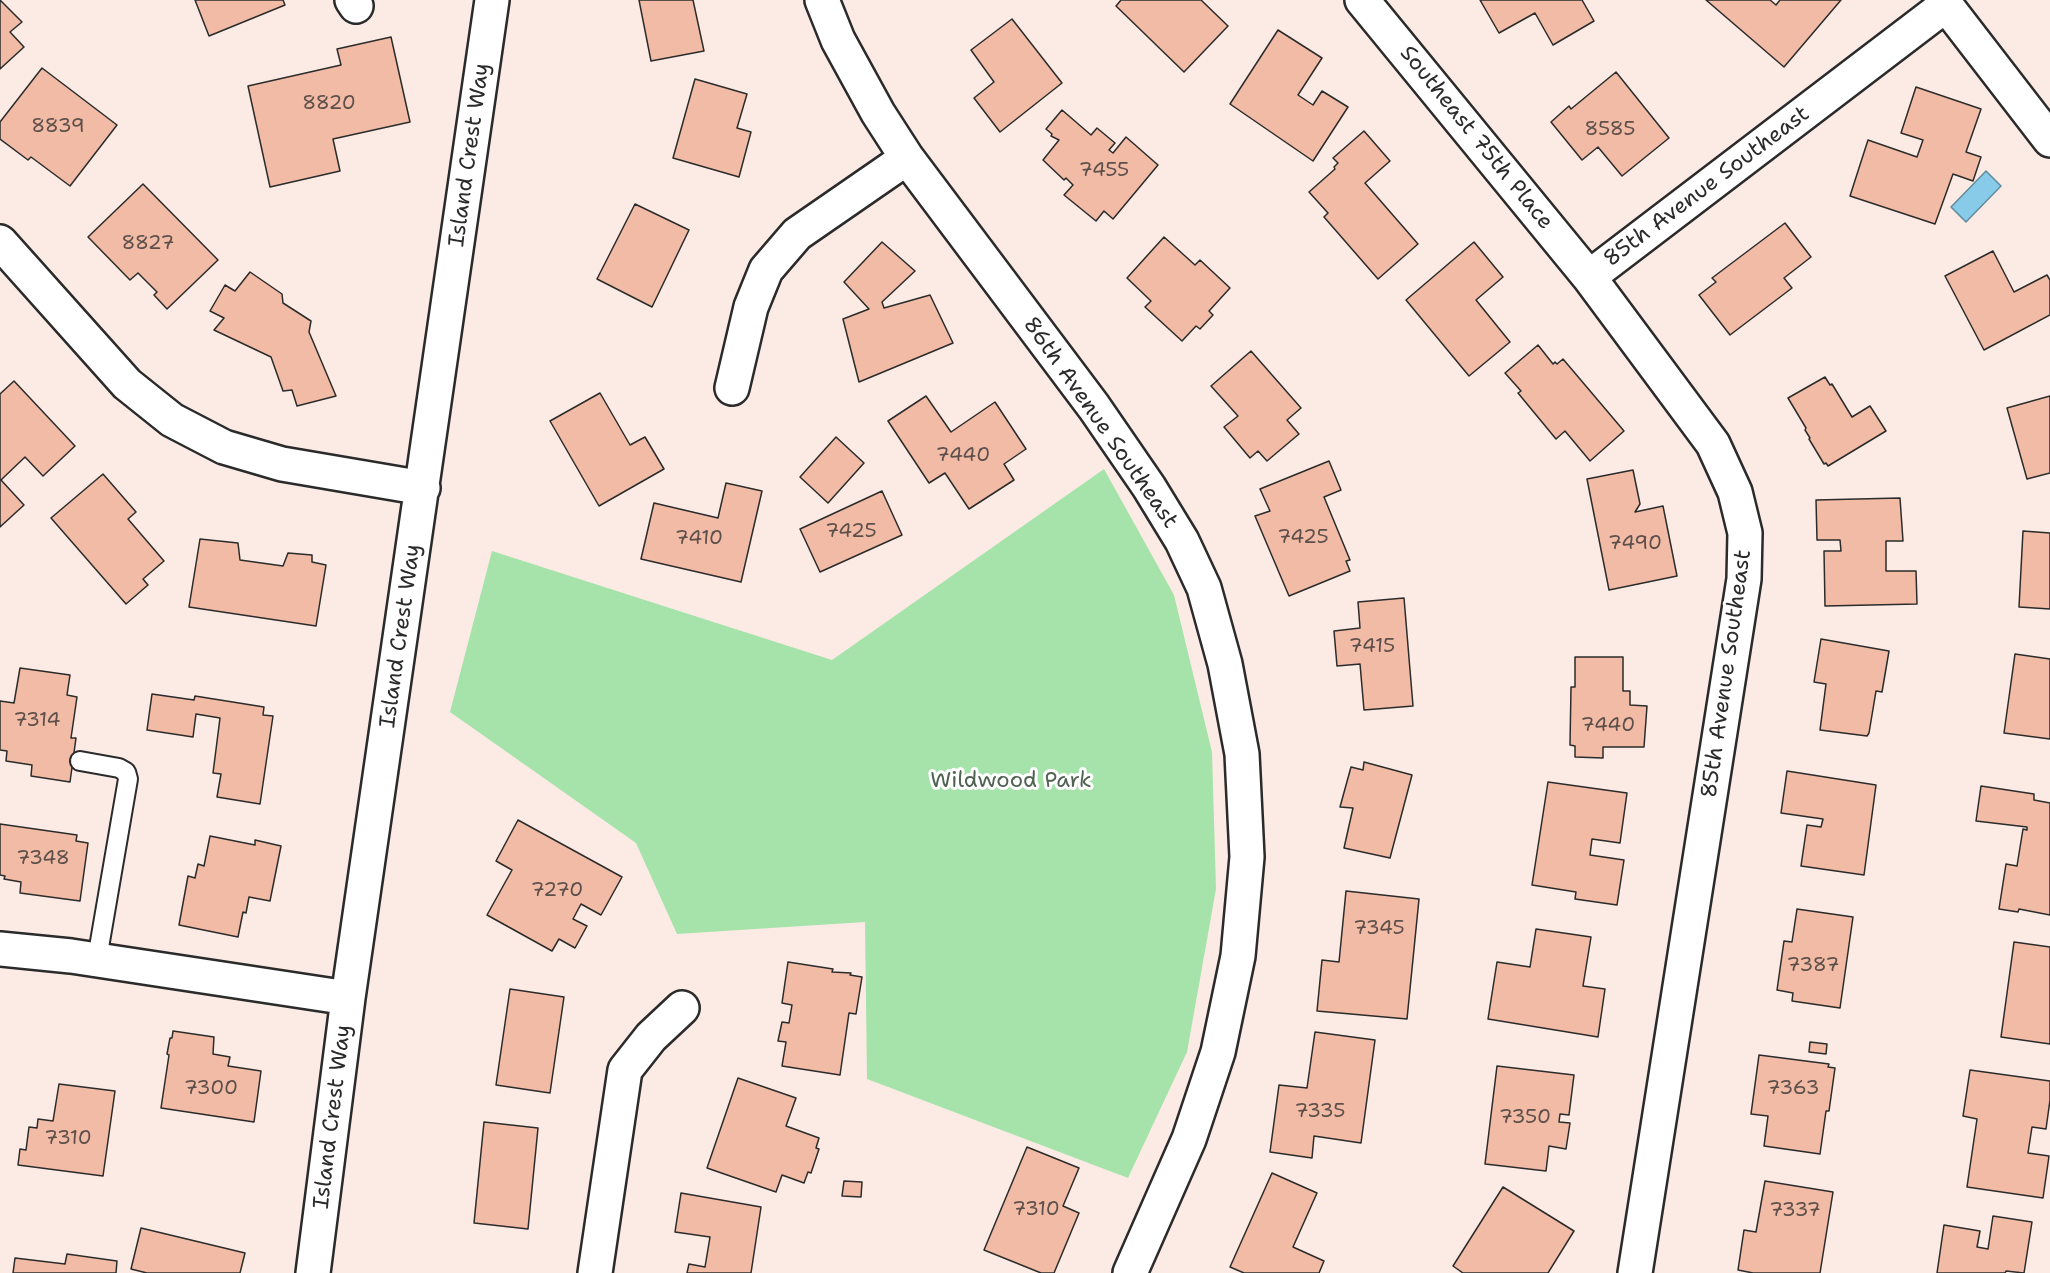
<!DOCTYPE html>
<html>
<head>
<meta charset="utf-8">
<style>
  body { margin:0 }
  canvas { display:block; background:#fbebe4 }
</style>
</head>
<body>
<canvas width="2050" height="1273"></canvas>
<script>
const ctx = document.querySelector('canvas').getContext('2d');
ctx.lineJoin = 'round';
function paint(path, color) {
  ctx.fillStyle = color;
  ctx.fill(path, 'evenodd');
}
function stroke(path, color, width, dash) {
  ctx.strokeStyle = color;
  ctx.lineWidth = width;
  ctx.lineCap = dash ? 'butt' : 'round';
  ctx.setLineDash(dash || []);
  ctx.stroke(path);
}
function drawText(font, color, halo, rows, align = 'center') {
  ctx.font = font + ' "Shantell Sans",sans-serif';
  ctx.lineWidth = 6;
  ctx.setLineDash([]);
  ctx.textBaseline = 'middle';
  ctx.strokeStyle = halo;
  ctx.fillStyle = color;
  for (const [text, x, y, turn = 0] of rows) {
    ctx.save();
    ctx.translate(x, y);
    ctx.rotate((+turn || 0) * Math.PI / 180);
    ctx.textAlign = isNaN(turn) ? turn : align;
    if (halo) ctx.strokeText(text, 0, 0);
    ctx.fillText(text, 0, 0);
    ctx.restore();
  }
}
paint(new Path2D(`
  M1104,469L1174,595L1212,752L1216,889L1187,1052L1128,1178L867,1079L865,922L677,934L636,843L450,712L492,551L832,660Z`), '#a6e3aa');
const water = new Path2D(`
  M1986,171L2001,186L1966,222L1951,207Z`);
paint(water, '#87cbe8');
stroke(water, '#628b9c', 1.5);
const building = new Path2D(`
  M0,0L22,22L10,32L24,47L0,69Z
  M195,0H283L285,5L209,36Z
  M639,0H693L704,51L651,61Z
  M1121,0H1201L1228,26L1184,72L1116,6Z
  M1480,0H1582L1594,21L1553,45L1535,13L1499,33Z
  M1706,0H1770L1776,5L1780,0H1841L1784,67Z
  M1012,19L1062,83L1000,132L974,98L994,82L971,50Z
  M1278,30L1322,58L1298,95L1313,105L1322,91L1348,107L1313,161L1230,104Z
  M391,37L410,122L333,139L340,171L270,187L248,86L341,65L337,49Z
  M42,68L117,125L70,186L31,157L28,160L0,139V122Z
  M1616,72L1669,138L1622,176L1598,147L1582,160L1551,122L1569,106L1571,109Z
  M695,79L747,94L737,128L751,132L739,177L673,158Z
  M1916,87L1981,109L1966,152L1981,157L1973,181L1953,174L1935,224L1850,196L1868,140L1917,157L1923,140L1901,133Z
  M1062,110L1091,135L1097,128L1115,143L1109,150L1113,153L1126,137L1158,165L1113,219L1104,211L1096,221L1064,195L1073,185L1066,178L1064,180L1043,160L1059,140L1051,136L1052,134L1046,129Z
  M1364,131L1390,161L1365,183L1418,244L1378,279L1324,217L1328,213L1309,192L1335,169L1334,167L1338,163L1333,158Z
  M143,184L218,260L167,309L154,295L157,292L138,273L130,280L88,237Z
  M635,204L689,230L652,307L597,279Z
  M1785,223L1811,257L1784,278L1792,288L1730,335L1699,295L1716,282L1712,278Z
  M1164,237L1195,265L1200,260L1230,288L1209,311L1213,315L1200,329L1196,326L1182,341L1145,307L1151,301L1127,278Z
  M882,242L915,271L882,302L884,308L930,295L953,343L859,382L843,319L869,309L844,282Z
  M1474,242L1503,277L1476,300L1510,342L1469,376L1406,300Z
  M1993,251L2014,292L2047,275L2050,280V315L1984,350L1945,276Z
  M250,272L282,294L283,303L311,321L309,332L336,396L297,406L292,390L283,391L271,357L214,330L224,318L210,311L225,285L235,291Z
  M1538,345L1553,364L1555,362L1557,364L1563,359L1624,431L1590,461L1565,431L1556,439L1518,393L1521,391L1505,373Z
  M1251,351L1301,408L1287,420L1299,434L1267,461L1258,451L1250,458L1224,427L1238,416L1211,386Z
  M1825,377L1830,385L1832,384L1852,417L1870,406L1886,431L1828,466L1826,463L1824,464L1809,439L1810,438L1805,430L1806,428L1788,398Z
  M14,381L75,446L43,476L25,457L1,480L24,505L0,527V394Z
  M600,393L630,445L645,437L664,469L599,506L550,421Z
  M926,396L951,432L995,402L1026,449L1004,464L1014,480L969,509L945,473L929,483L888,421Z
  M2050,396V473L2027,479L2007,408Z
  M836,437L864,463L828,503L800,477Z
  M1329,461L1341,490L1324,497L1350,560L1346,561L1350,571L1289,596L1255,516L1270,511L1260,489Z
  M1633,470L1640,504L1635,512L1663,506L1677,576L1609,590L1587,479Z
  M103,474L136,512L128,519L164,561L143,579L148,585L126,604L51,518Z
  M726,483L762,491L741,582L641,559L654,503L718,518Z
  M882,491L902,535L820,572L800,529Z
  M1900,498L1903,541H1886V571H1916L1917,604L1825,606L1824,551H1841L1840,540H1817L1816,500Z
  M2023,531L2050,533V609L2019,607Z
  M200,539L238,543L240,560L283,566L288,553L312,555V562L326,565L316,626L189,607Z
  M1404,598L1413,706L1364,710L1360,664L1337,666L1334,631L1360,628L1358,602Z
  M1821,639L1889,651L1882,692L1876,691L1869,733L1867,736L1820,730L1826,684L1814,682Z
  M2015,654L2050,659V739L2004,733Z
  M1575,657H1623V691H1630V705L1647,706L1644,747H1603V758L1575,757V746L1570,745L1571,687H1575Z
  M20,668L70,675L67,695L77,697L71,738H76L70,782L31,776L32,765L6,761L7,751L0,750V701L14,703Z
  M152,694L194,700L195,696L264,707L263,715L273,716L260,804L217,797L221,774L213,773L220,718L196,714L193,737L147,730Z
  M1364,762L1412,775L1390,858L1344,848L1353,808L1340,807L1351,767L1363,770Z
  M1787,771L1876,785L1864,875L1801,866L1807,825L1821,827L1823,819L1781,813Z
  M1548,782L1627,793L1620,843L1592,839L1590,855L1624,860L1617,905L1575,899L1576,892L1532,885Z
  M1981,786L2034,794V800L2050,803V915L2019,909L2018,912L1999,909L2006,864L2017,866L2023,829L2027,830V827L1976,821Z
  M518,820L622,877L601,915L581,904L573,919L587,926L575,948L559,939L552,951L487,915L512,870L496,861Z
  M0,824L77,835L76,841L88,843L80,901L20,893L21,882L4,879L5,876L0,875Z
  M210,836L255,845V840L281,846L270,901L249,897L246,913L243,912L238,937L179,925L188,876L195,878L198,864L204,866Z
  M1346,891L1419,899L1407,1019L1317,1011L1322,960L1339,962Z
  M1797,909L1853,917L1840,1008L1792,1001L1793,993L1777,990L1784,941L1792,942Z
  M1536,929L1591,937L1583,986L1605,989L1598,1037L1488,1019L1497,962L1530,967Z
  M2014,942L2050,947V1044L2001,1037Z
  M788,962L833,969L832,972L851,973L850,975L862,977L856,1014L849,1013L840,1075L782,1066L786,1042L778,1041L782,1022L789,1023L792,1005L782,1003Z
  M510,989L564,997L550,1093L496,1085Z
  M173,1031L214,1037L213,1054L230,1057L228,1066L261,1071L254,1122L161,1108L169,1055L167,1054L170,1038H172Z
  M1315,1032L1375,1040L1361,1143L1314,1136L1312,1158L1270,1152L1279,1085L1307,1088Z
  M1810,1042L1827,1044L1826,1054L1809,1052Z
  M1759,1055L1829,1064L1828,1067L1835,1068L1829,1111H1826L1820,1154L1764,1146L1768,1116L1751,1114Z
  M1497,1066L1574,1075L1569,1115L1560,1114L1559,1122L1570,1123L1566,1149L1549,1146L1546,1171L1485,1164Z
  M1970,1070L2050,1081V1100L2046,1129L2032,1127L2028,1153L2049,1156L2043,1198L1967,1187L1977,1119L1963,1116Z
  M738,1078L796,1098L786,1126L819,1138L816,1148L819,1149L811,1173L808,1172L804,1183L782,1175L776,1192L707,1168Z
  M59,1084L115,1091L103,1176L18,1165L20,1149L26,1150L29,1127L37,1128L38,1119L53,1121Z
  M484,1122L538,1128L528,1229L474,1223Z
  M1027,1147L1079,1168L1063,1206L1079,1213L1054,1273H1041L984,1250Z
  M1272,1173L1317,1193L1293,1247L1324,1261L1319,1273H1244L1230,1267Z
  M844,1181L862,1182L861,1197L842,1196Z
  M1765,1181L1833,1192L1820,1273H1753L1738,1270L1744,1230L1756,1232Z
  M1503,1187L1574,1231L1548,1273H1463L1453,1266Z
  M681,1193L761,1207L751,1273H687L689,1264L705,1267L710,1237L675,1232Z
  M1993,1216L2032,1222L2024,1273L2006,1271L2005,1273H1937L1944,1225L1980,1231L1977,1247L1988,1249Z
  M141,1228L245,1253L240,1273H147L131,1269Z
  M67,1254L117,1261L116,1273H13L15,1258L65,1264Z`);
paint(building, '#f2bba6');
stroke(building, '#2b2b2b', 1.5);
const service = new Path2D(`
  M80,761L119,768L126,772L128,779L97,959`);
const minor = new Path2D(`
  M352,0L356,6
  M822,0L838,40L878,113L907,158L1094,407L1149,487L1182,541L1204,588L1225,664L1242,754L1247,857L1238,956L1218,1052L1189,1139L1130,1273
  M1362,0L1589,277L1713,444L1735,492L1745,533L1744,579L1635,1273
  M1942,0L2050,140
  M0,242L127,384L172,420L224,447L282,464L423,488
  M1589,277L1946,5
  M732,388L751,307L766,270L797,234L907,158
  M0,949L71,956L348,998
  M313,1273L348,998L492,0
  M595,1273L625,1070L651,1037L682,1008`);
stroke(service, '#2b2b2b', 22);
stroke(minor, '#2b2b2b', 38);
stroke(service, '#fff', 18);
stroke(minor, '#fff', 33);
drawText('20px', '#5d4f4a', null, [
  ["8820",329,104],
  ["8839",58,127],
  ["8585",1610,130],
  ["7455",1104,171],
  ["8827",148,244],
  ["7440",963,456],
  ["7425",851,532],
  ["7425",1303,538],
  ["7410",699,539],
  ["7490",1635,544],
  ["7415",1372,647],
  ["7314",37,721],
  ["7440",1608,726],
  ["7348",43,859],
  ["7270",557,891],
  ["7345",1379,929],
  ["7387",1813,966],
  ["7300",211,1089],
  ["7363",1793,1089],
  ["7335",1320,1112],
  ["7350",1525,1118],
  ["7310",68,1139],
  ["7310",1036,1210],
  ["7337",1795,1211]
]);
drawText('22px', '#2b2b2b', '#fff', [
  ["Southeast 75th Place",1476,138,51],
  ["Island Crest Way",470,155,-82],
  ["85th Avenue Southeast",1707,187,-37],
  ["86th Avenue Southeast",1100,423,55],
  ["Island Crest Way",401,636,-82],
  ["85th Avenue Southeast",1727,674,-82],
  ["Island Crest Way",333,1117,-83]
]);
drawText('22px', '#506251', '#fff', [
  ["Wildwood Park",1011,781]
]);
</script>
</body>
</html>
